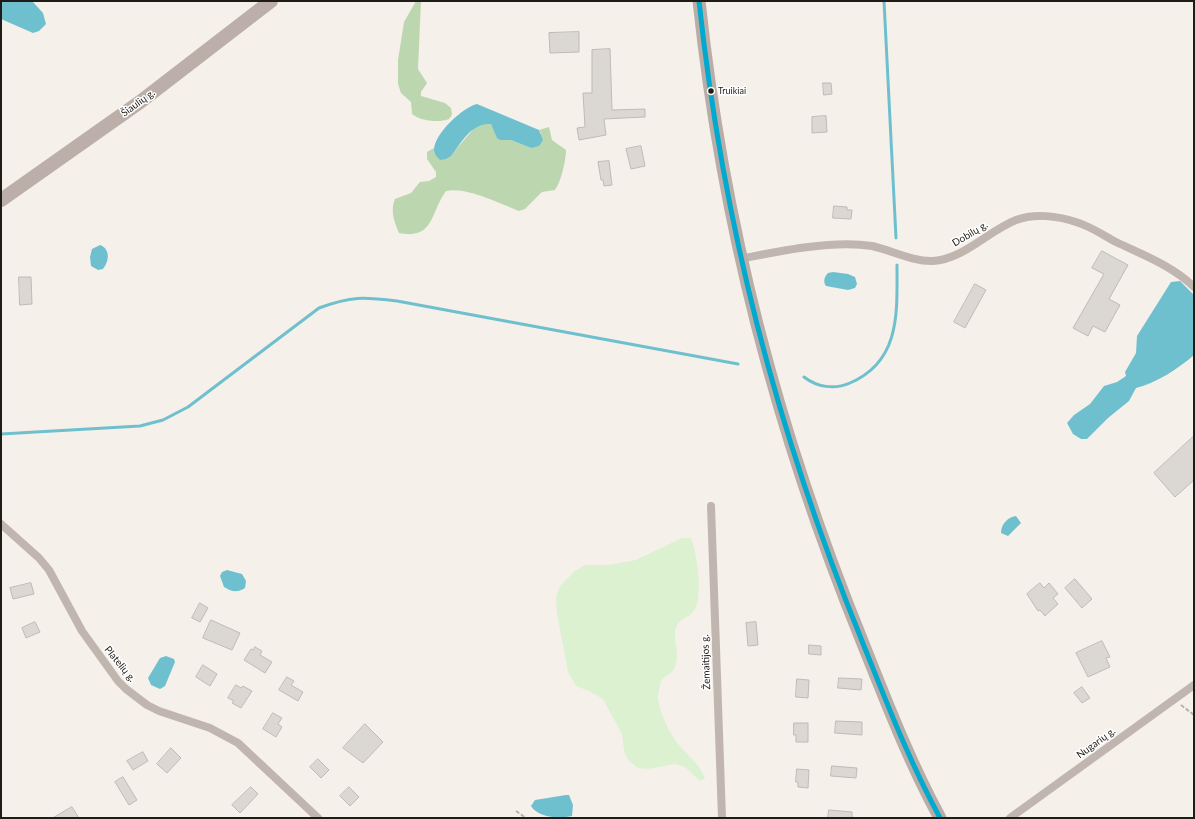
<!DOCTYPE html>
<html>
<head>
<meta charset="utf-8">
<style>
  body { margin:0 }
  #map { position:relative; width:1195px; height:819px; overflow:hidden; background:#f5f0ea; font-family:Lato,sans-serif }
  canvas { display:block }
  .frame { position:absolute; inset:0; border:2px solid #1f1c18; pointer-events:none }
</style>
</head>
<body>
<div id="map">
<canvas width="1195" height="819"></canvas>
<div class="frame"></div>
</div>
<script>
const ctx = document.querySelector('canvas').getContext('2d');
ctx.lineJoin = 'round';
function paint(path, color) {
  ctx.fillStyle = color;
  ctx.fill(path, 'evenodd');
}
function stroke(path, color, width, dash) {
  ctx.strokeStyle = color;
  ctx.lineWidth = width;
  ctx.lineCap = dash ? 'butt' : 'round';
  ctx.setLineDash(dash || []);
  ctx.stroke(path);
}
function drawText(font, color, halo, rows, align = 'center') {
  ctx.font = font + ' Lato,sans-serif';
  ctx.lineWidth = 3;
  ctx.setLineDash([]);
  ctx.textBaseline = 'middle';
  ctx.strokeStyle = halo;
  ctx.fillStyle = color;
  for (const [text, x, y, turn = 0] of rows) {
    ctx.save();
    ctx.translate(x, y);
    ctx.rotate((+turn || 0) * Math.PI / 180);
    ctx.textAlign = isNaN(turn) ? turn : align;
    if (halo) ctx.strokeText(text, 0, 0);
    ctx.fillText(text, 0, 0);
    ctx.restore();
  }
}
paint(new Path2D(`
  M682,538H691C697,552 703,596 695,609C689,619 678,617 675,631C674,643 681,659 673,670C671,674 664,676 662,680C660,683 658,694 658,698C659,711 670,735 679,745C688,756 699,763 705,778L700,781L685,767L675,764L647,769L638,768L628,760L624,750L622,734L603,699L589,691L576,686L568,672L557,613L556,597L560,586L575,571L585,565H608L636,560Z`), '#dbf1d0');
paint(new Path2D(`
  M416,1H421L418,69L427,83L421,92V96L445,103L451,108L452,115L449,119C439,123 420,121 412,114L411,102L401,93L398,84V60L404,22Z
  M483,124H491L500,140H511L531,148L541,133L539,130L549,127L552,140L566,150C566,160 561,182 555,190L542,192L525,209L519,211C498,203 467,187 446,191C430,213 434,240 399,233C394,222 390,210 395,199L411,193L420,182L429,181L436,177V172L427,159V152L434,148L435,155H451L476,126Z`), '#bcd7b0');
paint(new Path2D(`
  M1,1H32L43,13L46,24L39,31L33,33L1,19Z
  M477,104L539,130L543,140L539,146L531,148L511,140H500L497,138L491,124C471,123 462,142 451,156L446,159L440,160C437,157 434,154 434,150C434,134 463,107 477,104Z
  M100,245C111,249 109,262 103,269L98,270L91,266L90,257L92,249Z
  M833,272L848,274L855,277L857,284L855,288L848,290L826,286C823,282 824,277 828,273Z
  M1180,281L1194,295V355C1178,369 1156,383 1136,388L1129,401L1108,418L1087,439H1081L1073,434L1067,423L1074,415L1090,404L1104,386L1117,382L1126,376L1125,372L1136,353L1137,336L1171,282Z
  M1016,516L1021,523L1008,536L1001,533C1001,525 1007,517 1016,516Z
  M227,570L242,574L246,581L245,588C237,593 232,592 224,587L220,576L222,572Z
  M166,656L174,659L175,662L165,686L160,689L151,685L148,678L160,658Z
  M566,795H569L573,805L572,816C560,819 538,818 531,806L535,800Z`), '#6fc0cf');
stroke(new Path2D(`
  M884,1L896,238
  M804,377C817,387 834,390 850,383C901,361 897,312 897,265
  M1,434L140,426L163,420L188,407L319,308C352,296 363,297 397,301L738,364`), '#6fc0cf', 3);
const building = new Path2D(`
  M579,32V52L550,53L549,33Z
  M610,49L612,110L645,109V117L604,119L606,135L579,140L577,128L585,127L583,93H592V50Z
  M823,83H831L832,94L824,95Z
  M826,116L827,132L812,133V117Z
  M641,146L645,166L631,169L626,149Z
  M609,161L612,185L604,186L603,180H601L598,162Z
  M834,206L847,207V210H852L851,219L833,218Z
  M1102,251L1128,265L1109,299L1120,305L1105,332L1093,326L1088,336L1073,328L1104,274L1092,268Z
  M19,277H31L32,304L20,305Z
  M975,284L986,290L965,328L954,322Z
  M1194,436V480L1175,497L1154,473Z
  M1075,579L1092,599L1082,608L1065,588Z
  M31,583L34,594L13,599L10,588Z
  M1040,583L1044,588L1049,583L1058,594L1053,598L1058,604L1045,616L1040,610L1038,611L1027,594Z
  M200,603L208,608L200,622L192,618Z
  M211,620L240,633L232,650L203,638Z
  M35,622L40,632L26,638L22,628Z
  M756,622L758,645L748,646L746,623Z
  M1102,641L1110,657L1106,658L1110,667L1088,677L1076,653Z
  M809,645L821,646V655L809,654Z
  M255,647L262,651L260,655L272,662L265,673L244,660L251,649L253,650Z
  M203,665L217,674L210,686L196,677Z
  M287,677L294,681L291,685L303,692L298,701L279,690Z
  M839,678L862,679L861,690L838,688Z
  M797,679L809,680L808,698L796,697Z
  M236,685L241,688L243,686L252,691L241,708L232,703L234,701L228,698Z
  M1082,687L1090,698L1082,703L1074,693Z
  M273,713L282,718L278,724L282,727L276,737L263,729Z
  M836,721L862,722V735L835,733Z
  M794,723H808V742H796V735H794Z
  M365,724L383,742L363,763L343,748Z
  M171,748L181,758L167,773L157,764Z
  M143,752L148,761L133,770L127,761Z
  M318,759L329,770L321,778L310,767Z
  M832,766L857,768L856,778L831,776Z
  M797,769L809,770L808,788L798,787V782H796Z
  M123,777L137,800L129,805L115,782Z
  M251,787L258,794L240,813L232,805Z
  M349,787L359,797L350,806L340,796Z
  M72,807L79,818H53Z
  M829,810L852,812V818H828Z`);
paint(building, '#dbd7d3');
stroke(building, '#bfbab6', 1);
stroke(new Path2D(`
  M1181,705L1194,715
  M516,811L526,818`), '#b9b1ad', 2, [4, 2]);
stroke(new Path2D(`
  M740,259C779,251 833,240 872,246C891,250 913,262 933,261C964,259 988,231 1016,220C1034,213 1058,216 1076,222C1090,226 1103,235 1116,242C1143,255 1173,266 1194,287
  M711,506L722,818
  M1,524L39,558L49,570L82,631L118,681L126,689L147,705L159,711L210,728L238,743L318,818
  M1010,818L1194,685`), '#c1b5b0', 8);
stroke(new Path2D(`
  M699,1C723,225 777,432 862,641C886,701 909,761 940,818`), '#baaca6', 13);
stroke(new Path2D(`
  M1,200L140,102L271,1`), '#bcaea8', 14);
stroke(new Path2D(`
  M699,1C723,225 777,432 862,641C886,701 909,761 940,818`), '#00a9ce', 5);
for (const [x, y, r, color] of [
  [711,91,3.5,"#1f1c18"]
]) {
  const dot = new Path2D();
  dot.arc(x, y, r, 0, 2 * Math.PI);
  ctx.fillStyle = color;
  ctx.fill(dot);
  stroke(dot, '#fff', 1.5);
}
drawText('9px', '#1f1c18', '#fff', [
  ["Truikiai",718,91]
], 'left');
drawText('10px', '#1f1c18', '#fff', [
  ["Šiaulių g.",138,103,-36],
  ["Dobilų g.",970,234,-31],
  ["Žemaitijos g.",706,662,-92],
  ["Platelių g.",120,664,51],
  ["Nugarių g.",1096,743,-36]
]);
</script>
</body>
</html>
